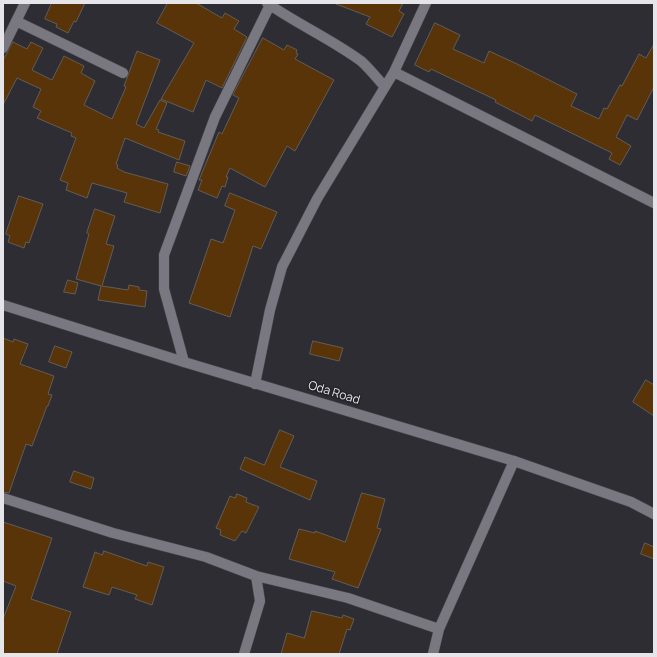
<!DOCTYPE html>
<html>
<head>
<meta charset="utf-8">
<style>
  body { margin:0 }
  #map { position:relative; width:657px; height:657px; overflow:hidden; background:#2e2d33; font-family:Manrope,sans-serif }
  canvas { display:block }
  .frame { position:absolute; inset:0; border:4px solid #e6e5e9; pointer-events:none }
</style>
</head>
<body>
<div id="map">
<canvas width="657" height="657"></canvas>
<div class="frame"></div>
</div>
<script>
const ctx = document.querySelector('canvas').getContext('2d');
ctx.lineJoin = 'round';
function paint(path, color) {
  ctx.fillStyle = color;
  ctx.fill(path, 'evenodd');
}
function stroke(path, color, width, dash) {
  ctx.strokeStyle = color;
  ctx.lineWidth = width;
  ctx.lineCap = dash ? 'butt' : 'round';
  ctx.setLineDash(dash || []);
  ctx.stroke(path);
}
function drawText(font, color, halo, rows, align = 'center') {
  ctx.font = font + ' Manrope,sans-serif';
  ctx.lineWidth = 3;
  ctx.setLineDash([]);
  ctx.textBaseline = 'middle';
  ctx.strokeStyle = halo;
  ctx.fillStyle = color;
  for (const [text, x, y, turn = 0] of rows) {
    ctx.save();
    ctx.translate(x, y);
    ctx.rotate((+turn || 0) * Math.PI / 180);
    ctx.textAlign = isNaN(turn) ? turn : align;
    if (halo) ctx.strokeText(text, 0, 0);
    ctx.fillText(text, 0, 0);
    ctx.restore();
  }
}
const building = new Path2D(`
  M52,3H85L76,22L74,21L68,33L56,27L57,24L45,19Z
  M168,3H196L222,18L225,13L239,21L234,29L247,37L222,88L206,80L193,112L161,99L194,43L157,23Z
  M336,3H403L399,11L404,14L392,37L366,24L370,17L336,4Z
  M435,23L460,35L453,49L484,63L489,51L515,63L577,94L571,106L599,119L604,108L607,109L620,85L622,86L639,54L646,58L654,44V87L637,120L627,115L616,137L631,146L620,165L609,159L612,153L535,115L532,121L495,102L496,100L431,69L429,72L415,65Z
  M263,38L284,50L287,45L297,50L296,53L298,54L295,59L334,80L295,151L287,146L265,187L230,168L226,177H228L225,187L222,186L217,198L198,190L202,180H199L219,132L222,134L239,98L233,95Z
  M13,42L27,49L31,42L43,48L32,70L52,80L64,56L84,66L81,73L95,81L84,105L112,119L126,87L124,86L137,51L160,60L136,124L144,128L160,100L167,103L156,129L159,130L158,132L185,141L179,160L125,138L116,164L118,165L117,168L124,172L168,184L160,213L124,202L127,193L92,183L87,198L66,190L68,183L60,180L76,138L71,136L72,133L37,118L41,111L33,107L41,89L17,78L3,105V61Z
  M177,162L190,166L186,176L174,172Z
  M230,193L277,212L261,249L253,246L230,317L189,303L211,239L223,243L235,210L225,206Z
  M19,196L43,204L29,243L26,242L24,248L8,242L10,236L6,234Z
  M95,209L115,216L106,244L114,246L102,286L128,290L129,285L139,287V290L147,291L145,307L98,300L101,286L76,279L89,234L87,233Z
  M68,280L78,283L75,294L64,292Z
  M3,338L13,342L14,339L28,344L20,364L54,376L48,394L52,395L48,406H47L32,446L26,444L9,493L3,492Z
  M313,341L343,348L339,361L310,354Z
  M55,346L72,352L66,368L49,362Z
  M646,380L654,385V416L633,402Z
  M280,430L294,436L280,467L317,481L310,500L240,469L245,457L264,465Z
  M74,471L94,478L91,489L70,482Z
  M362,493L385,499L377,528L381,529L358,588L332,579L335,572L289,559L299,529L315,533V531L345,542Z
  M237,494L247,498L246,502L259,507L246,533L242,531L235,541L220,535L221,530L216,528L230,496L235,498Z
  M3,522L52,538L31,599L71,612L57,654H3V619L16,586L3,581Z
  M645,543L654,547V559L641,554Z
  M104,551L147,566L148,562L164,567L152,605L135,599L137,595L112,587L109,595L83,587L95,552L102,555Z
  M312,611L342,618L343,615L354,619L350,630L347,629L339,654H281L287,633L304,638Z`);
paint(building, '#583408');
stroke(building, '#635d58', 1);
const minor = new Path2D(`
  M267,3C297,24 331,39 361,61C369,68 377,78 384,86
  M16,21L123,73
  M3,48L25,3
  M394,72L654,203
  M184,362L164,289V255L215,117L270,5
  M255,384L270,310L282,267L317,199L394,72L426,3
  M3,498L113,533L206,557L256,576L348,598L439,629
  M244,654L260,601L256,576
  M433,654L439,629L514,461`);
const tertiary = new Path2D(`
  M3,305L184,362L514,461L631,502L654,514`);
stroke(minor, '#4c4b51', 11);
stroke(tertiary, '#4c4b51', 11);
stroke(minor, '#79777f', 10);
stroke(tertiary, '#79777f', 10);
drawText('12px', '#e6e5e9', '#242329', [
  ["Oda Road",334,393,17]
]);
</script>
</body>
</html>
